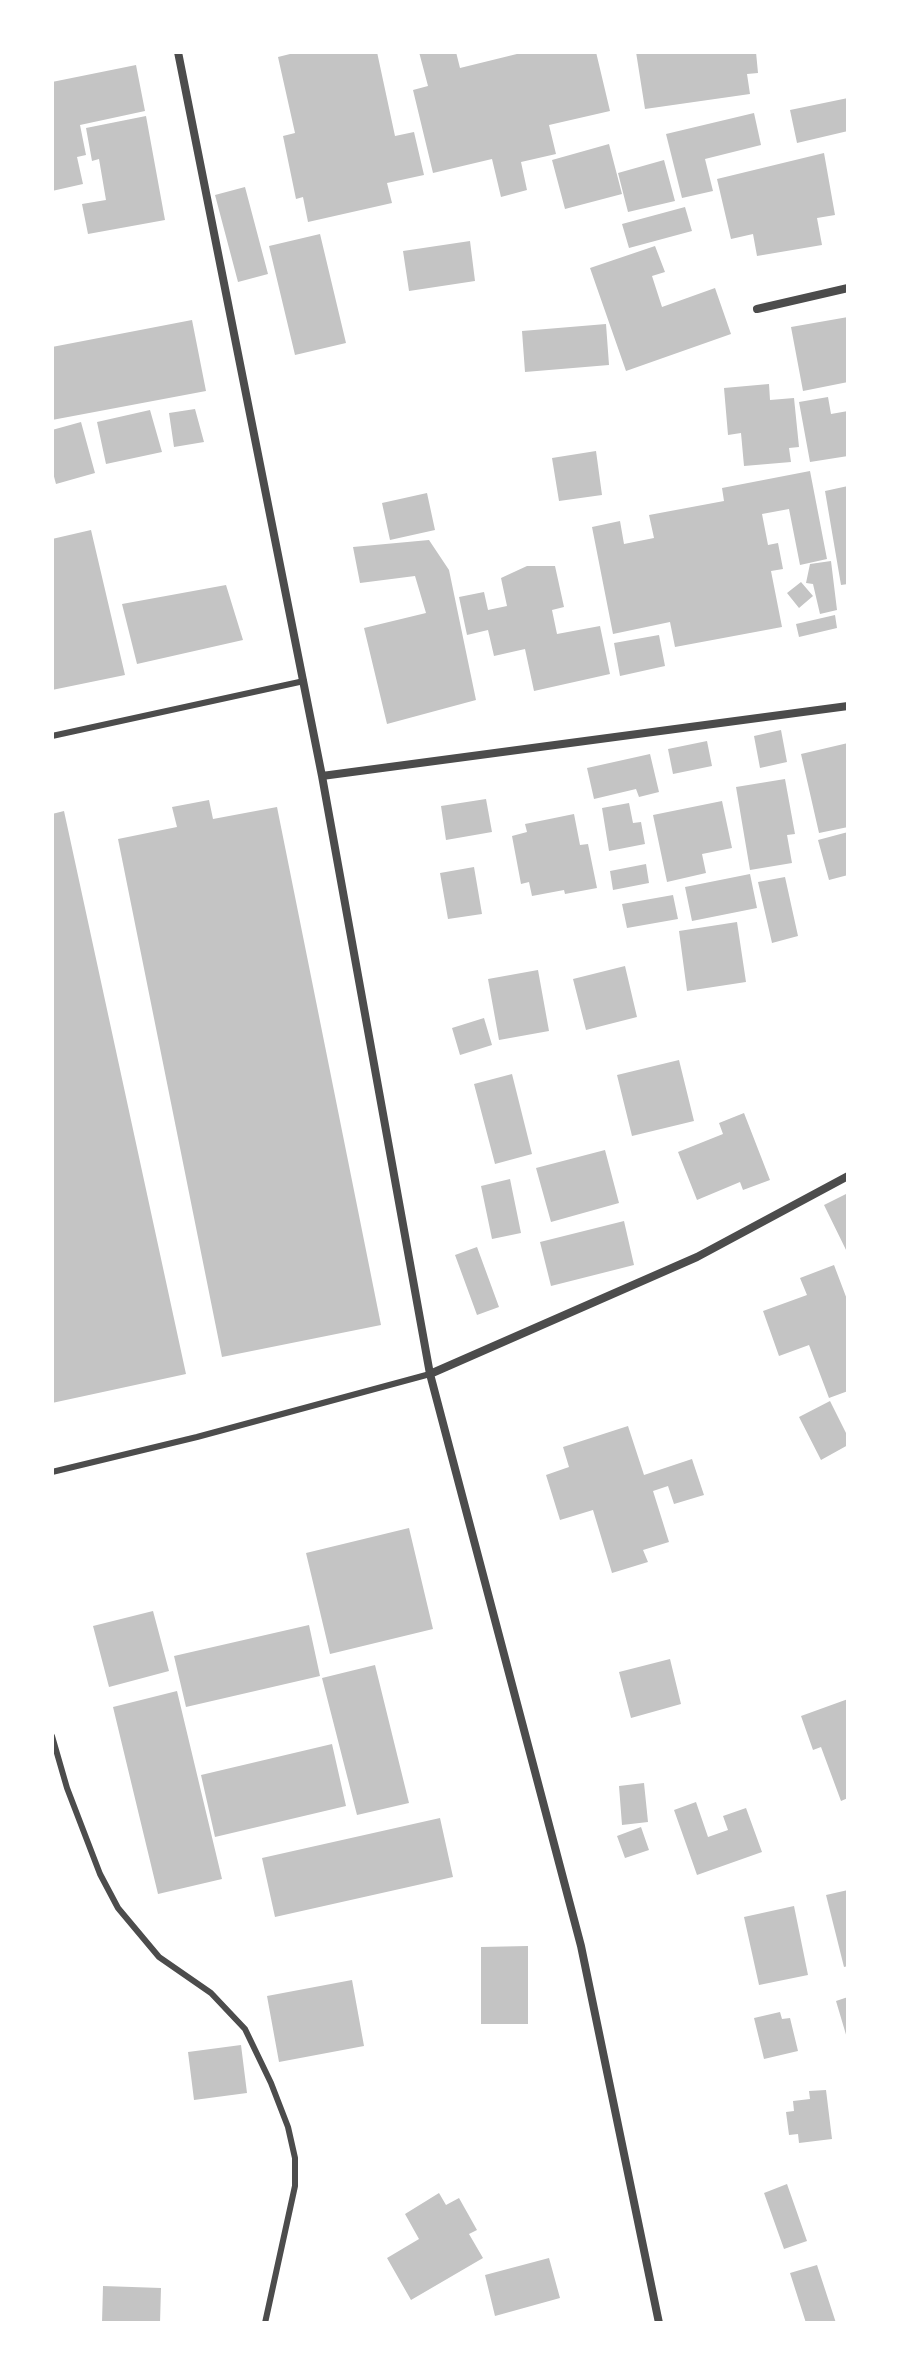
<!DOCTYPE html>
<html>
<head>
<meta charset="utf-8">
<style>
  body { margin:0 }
  #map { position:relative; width:900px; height:2375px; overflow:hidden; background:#fff; font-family:"Crimson Pro",serif }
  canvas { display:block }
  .frame { position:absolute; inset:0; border:54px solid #fff; pointer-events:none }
</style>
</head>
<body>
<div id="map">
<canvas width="900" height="2375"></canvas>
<div class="frame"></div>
</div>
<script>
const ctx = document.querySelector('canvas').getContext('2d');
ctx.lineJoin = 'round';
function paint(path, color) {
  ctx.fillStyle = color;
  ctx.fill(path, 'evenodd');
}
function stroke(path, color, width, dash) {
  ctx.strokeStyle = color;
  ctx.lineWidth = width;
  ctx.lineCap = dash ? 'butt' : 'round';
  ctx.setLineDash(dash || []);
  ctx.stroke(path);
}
paint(new Path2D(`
  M298,52H377L395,136L414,132L424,175L387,183L392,203L308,222L303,197L296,199L283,136L295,133L278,57Z
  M419,52H456L460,68L525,52H596L610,111L549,125L556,154L521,162L527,190L501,197L492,159L433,173L413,90L428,86Z
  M636,52H756L758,73L747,74L750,94L645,109Z
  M136,65L145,111L80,125L86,155L77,157L83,184L52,191V82Z
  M848,98V131L797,143L790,110Z
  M754,113L761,145L705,159L713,191L682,198L666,134Z
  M146,116L165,220L88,234L82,204L106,200L99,159L92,161L86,128Z
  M609,144L622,194L565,209L552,160Z
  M824,153L835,215L817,218L822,245L757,256L753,234L731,239L717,179Z
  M664,160L675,201L628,212L618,173Z
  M245,187L268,274L238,282L215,195Z
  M685,207L692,231L629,248L622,224Z
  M320,234L346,343L295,355L269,246Z
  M470,241L475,281L409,291L403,251Z
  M655,246L665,272L652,276L662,307L715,288L731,334L626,371L590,268Z
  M848,317V382L803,391L791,327Z
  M192,320L206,391L52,420V347Z
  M606,324L609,365L525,372L522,331Z
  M769,384L770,400L794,398L799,447L789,448L791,462L744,466L741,433L728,435L724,388Z
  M828,397L831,414L848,411V456L810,462L799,402Z
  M195,409L204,442L174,447L169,413Z
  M150,410L162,452L106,464L97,422Z
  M81,422L95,473L56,484L52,469V430Z
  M596,451L602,495L559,501L552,458Z
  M810,471L827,559L800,565L789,509L762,514L768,545L778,543L783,569L771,571L782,627L675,647L670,622L613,634L592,527L620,521L624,544L654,538L649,515L724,501L722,488Z
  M848,486V584L841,585L825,491Z
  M427,493L435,530L390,540L382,503Z
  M91,530L125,675L52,690V539Z
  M429,540L449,570L476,700L387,724L364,628L426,613L415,576L360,583L353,547Z
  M831,561L837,610L820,614L813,584L806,583L810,564Z
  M527,566H555L564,607L552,610L557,634L600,626L610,674L534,691L525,649L494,656L488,630L467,635L459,597L484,592L488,610L507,606L501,578Z
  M801,582L813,596L799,608L787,593Z
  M226,585L243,640L137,664L122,604Z
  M835,615L837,628L799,637L796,624Z
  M659,635L665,666L620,676L614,643Z
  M781,730L787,762L760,768L754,736Z
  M707,741L712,766L673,774L668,749Z
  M848,743V813L846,814L848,827L819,833L801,754Z
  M650,754L659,792L639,797L636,789L594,799L587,768Z
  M785,779L795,834L787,835L792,863L750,870L736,787Z
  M486,799L492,832L446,840L441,806Z
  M209,800L213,819L277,807L381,1325L222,1357L118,839L177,827L172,807Z
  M722,801L732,848L702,854L706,873L667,882L653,815Z
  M629,803L633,823L641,822L645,844L609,851L602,808Z
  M64,811L186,1374L52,1403V814Z
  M574,814L580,845L588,844L597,888L565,894L564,890L532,896L529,882L521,884L512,836L527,832L525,824Z
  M848,832V875L829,880L818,840Z
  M646,864L649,883L613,890L610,871Z
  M474,867L482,914L448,919L440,873Z
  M750,874L757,908L692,921L685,887Z
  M785,877L798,936L772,943L758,882Z
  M673,895L678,919L627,928L622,904Z
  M737,922L746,982L687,991L679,931Z
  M625,966L637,1017L586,1030L573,979Z
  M538,970L549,1031L499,1040L488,979Z
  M484,1018L492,1045L460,1055L452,1028Z
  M679,1060L694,1121L632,1136L617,1075Z
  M512,1074L532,1154L495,1164L474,1084Z
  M744,1113L770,1180L743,1190L740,1182L697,1200L678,1152L723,1134L719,1123Z
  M605,1150L619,1203L551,1222L536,1168Z
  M510,1179L521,1233L492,1239L481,1186Z
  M848,1193V1254L824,1205Z
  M624,1221L634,1265L551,1286L540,1242Z
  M477,1247L499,1307L477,1315L455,1255Z
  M834,1265L848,1302V1391L829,1398L809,1345L779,1356L763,1311L807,1295L800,1278Z
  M830,1401L848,1437V1445L821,1460L799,1417Z
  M628,1426L644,1475L692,1459L704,1495L674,1504L668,1486L653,1491L669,1542L643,1550L648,1562L612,1573L593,1510L560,1520L546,1475L569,1467L563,1447Z
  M409,1528L433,1629L330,1654L306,1553Z
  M153,1611L169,1671L109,1687L93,1626Z
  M309,1625L320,1676L186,1707L174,1656Z
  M670,1659L681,1704L631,1718L619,1672Z
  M375,1665L409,1803L357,1815L322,1678Z
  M177,1691L222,1879L158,1894L113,1707Z
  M848,1699V1798L841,1801L821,1747L813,1750L801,1716Z
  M332,1744L346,1806L215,1837L201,1775Z
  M644,1783L648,1822L622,1825L619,1786Z
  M696,1802L708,1837L728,1830L723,1816L746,1808L762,1852L697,1875L674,1810Z
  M440,1818L453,1877L275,1917L262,1858Z
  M641,1827L649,1850L625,1858L617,1836Z
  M848,1890V1966L844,1967L826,1895Z
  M794,1906L808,1975L759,1985L744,1917Z
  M528,1946V2024H481V1947Z
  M352,1980L364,2046L279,2062L267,1996Z
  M848,1997V2038H847L836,2001Z
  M780,2012L782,2019L790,2018L798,2051L764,2059L754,2018Z
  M241,2045L247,2093L194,2100L188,2052Z
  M826,2090L832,2139L799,2143L798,2134L789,2135L786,2112L794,2111L793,2101L810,2099L809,2091Z
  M787,2184L807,2241L784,2249L764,2193Z
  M439,2193L446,2205L459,2198L477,2230L469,2234L483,2258L411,2300L387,2258L419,2239L405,2214Z
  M549,2258L560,2298L495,2316L485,2275Z
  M817,2265L836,2323H806L790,2273Z
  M103,2286L161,2288L160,2323H102Z`), '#c4c4c4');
stroke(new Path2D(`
  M52,736L304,681
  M52,1472L197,1437L430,1374
  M52,1736L67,1788L100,1874L118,1908L159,1957L211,1993L245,2029L271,2083L288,2127L295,2158V2186L265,2323`), '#4c4c4c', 6);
stroke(new Path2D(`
  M178,52L322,776L430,1374L581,1946L659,2323
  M757,309L848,288
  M322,776L848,706
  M430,1374L697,1257L848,1176`), '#4c4c4c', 8);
</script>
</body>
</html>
